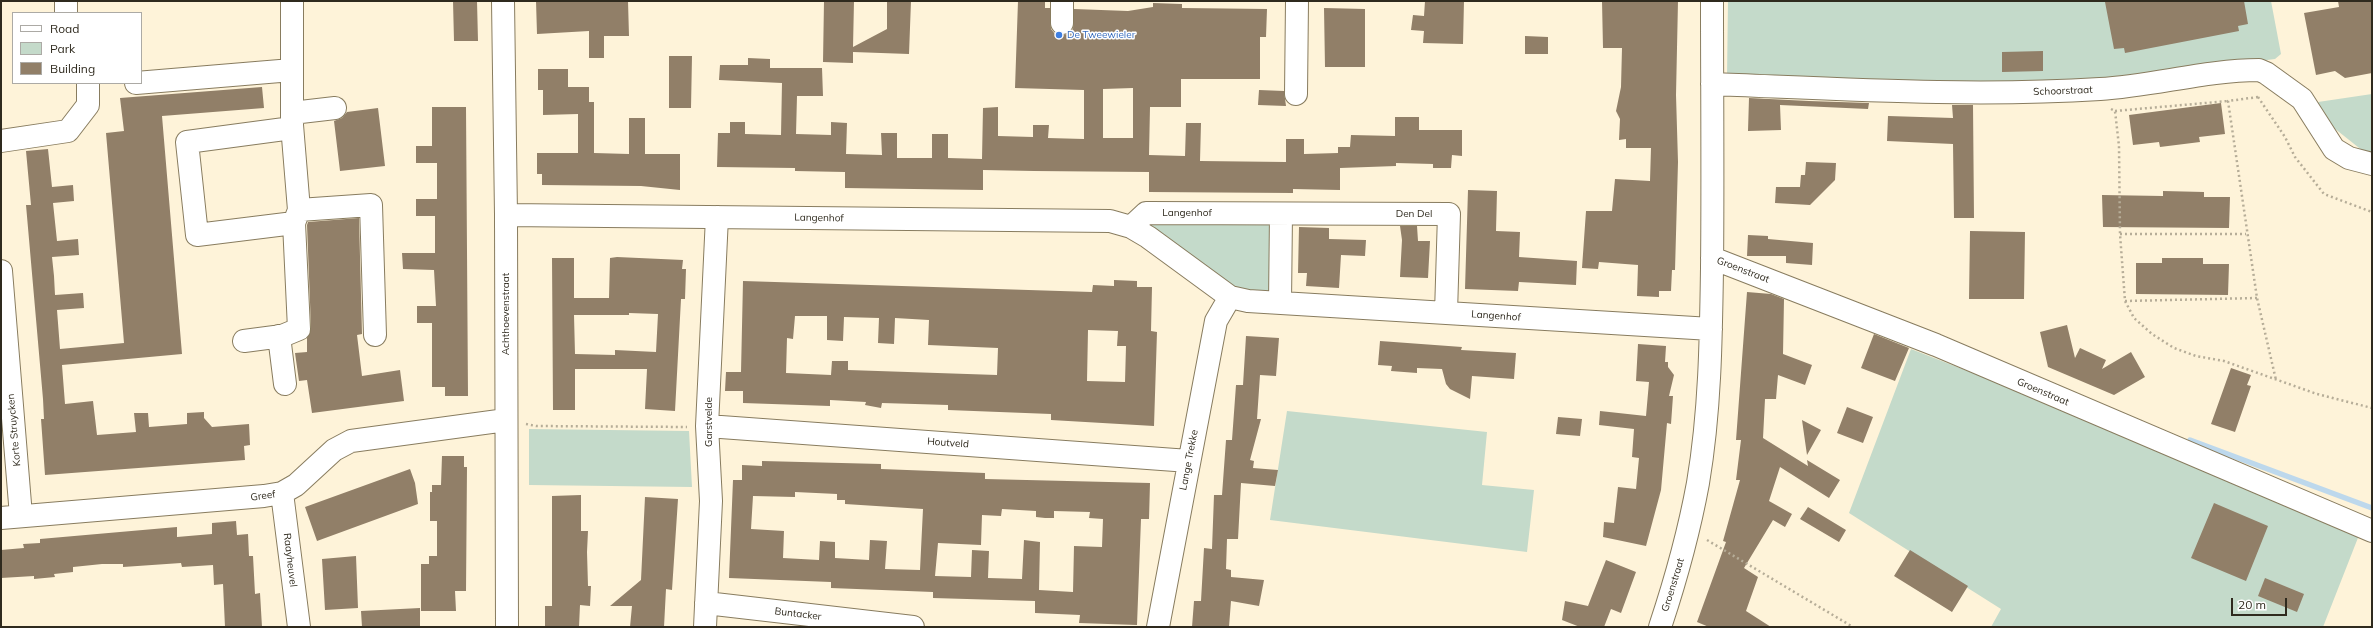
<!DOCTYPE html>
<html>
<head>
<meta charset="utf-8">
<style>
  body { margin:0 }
  #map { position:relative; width:2373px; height:628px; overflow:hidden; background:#fef3d9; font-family:Mulish,sans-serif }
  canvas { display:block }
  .frame { position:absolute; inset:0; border:2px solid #2f2a1e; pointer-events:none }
  .legend { position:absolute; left:12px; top:12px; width:130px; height:72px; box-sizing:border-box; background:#fff; border:1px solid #acaaa5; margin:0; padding:5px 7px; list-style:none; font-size:12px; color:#2f2a1e }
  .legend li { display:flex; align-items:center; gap:8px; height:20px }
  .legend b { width:20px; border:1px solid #acaaa5 }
  .scale { position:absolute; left:2231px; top:598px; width:56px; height:18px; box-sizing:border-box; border:2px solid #2f2a1e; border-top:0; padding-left:5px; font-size:12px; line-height:14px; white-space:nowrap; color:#2f2a1e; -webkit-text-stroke:3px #fff; paint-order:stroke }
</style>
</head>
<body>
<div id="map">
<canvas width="2373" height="628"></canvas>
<div class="frame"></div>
<ul class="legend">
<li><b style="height:5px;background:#fff"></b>Road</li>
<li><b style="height:11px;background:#c4daca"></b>Park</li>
<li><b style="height:11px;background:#917f68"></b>Building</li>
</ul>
<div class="scale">20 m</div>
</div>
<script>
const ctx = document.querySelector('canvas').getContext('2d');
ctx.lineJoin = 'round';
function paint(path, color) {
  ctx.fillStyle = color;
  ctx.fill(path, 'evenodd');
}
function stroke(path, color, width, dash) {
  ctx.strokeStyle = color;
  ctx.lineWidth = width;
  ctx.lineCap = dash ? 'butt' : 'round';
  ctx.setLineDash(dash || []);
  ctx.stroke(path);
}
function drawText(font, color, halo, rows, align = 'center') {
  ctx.font = font + ' Mulish,sans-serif';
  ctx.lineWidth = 3;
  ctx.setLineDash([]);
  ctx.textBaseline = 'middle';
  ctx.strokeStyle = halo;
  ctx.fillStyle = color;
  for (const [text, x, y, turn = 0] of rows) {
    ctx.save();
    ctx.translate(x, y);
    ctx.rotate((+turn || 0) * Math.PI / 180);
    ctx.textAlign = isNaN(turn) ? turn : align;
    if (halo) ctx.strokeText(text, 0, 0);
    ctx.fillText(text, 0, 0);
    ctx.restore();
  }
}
paint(new Path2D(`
  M1728,1H2271L2281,54L2275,59L2177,71L2028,85L1727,78Z
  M2372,94V154L2368,155L2334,128L2318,102Z
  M1147,223L1273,224V294L1235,289L1146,225Z
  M1911,349L2363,525L2323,627H1991L2001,609L1849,513Z
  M1287,411L1487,432L1482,485L1534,490L1527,552L1270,520Z
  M529,429L689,431L692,487L529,485Z`), '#c4daca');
stroke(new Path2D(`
  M2190,440L2372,508`), '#bdd8ec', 5.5);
paint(new Path2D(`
  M453,1H477L478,41H454Z
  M536,1H628L629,36H604V58H589V31L537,34Z
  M824,1H854L853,47L887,29V1H911L909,54L853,52V63L823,62Z
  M1018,1H1045V8H1050L1051,29L1055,34L1062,35L1068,34L1073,29L1074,9L1128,11L1153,7V3L1182,4V8L1267,9L1266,37H1260V79H1181V107H1150L1149,155L1185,156L1186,123H1201L1200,161L1286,162V139H1304V154L1338,153V147H1350L1351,135L1395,136V117H1419V130H1462V156L1452,155L1451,168H1433V164L1396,163V166L1340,168V190L1293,189V193L1149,192V172L1034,171L983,170V190L845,188V172L795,171V168L717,167L718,133H730V122H745V134L781,135L782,83L719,80L720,65H748V58L770,59V68H822L823,96H797L796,134L831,135V122L847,123L846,154L882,155L881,133H897V158H932V134H948V158L982,159L983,108L998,107V136L1033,137V125H1049L1048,138L1084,139V90L1015,88ZM1133,88V138H1103V89Z
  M1425,1H1464L1463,44L1423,43L1424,31L1411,30L1413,15L1424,16Z
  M1602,1H1678L1676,95L1678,162L1675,270H1672L1671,291H1659V297L1637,296L1638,265L1599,262L1598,269L1582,268L1586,211H1612L1615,179L1650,181L1651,148H1626V139L1619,140L1620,119L1616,111L1621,87L1622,48H1603Z
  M2112,1H2244L2248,24L2238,26L2239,31L2125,53L2124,48L2114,49L2105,2Z
  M2338,1H2372V73L2345,78L2335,71L2316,75L2304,13L2339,7Z
  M1324,8L1365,9V67H1325Z
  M1525,36L1548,37V54H1525Z
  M2043,51V71L2002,72V52Z
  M669,56H692L691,108H669Z
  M538,69H568V87H589V102H594V153L629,154V118H645V154H680V190L641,186L542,185V174H537V153H578V114L543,115V90H538Z
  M262,87L264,108L162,116L182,354L62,365L65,404L93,401L97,435L136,432L134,413H148L149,427L187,424V413L204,412V418L212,427L249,424L250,445L244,446L245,460L45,475L41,419H44L43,399L26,205H31L26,151L48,149L52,187L73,185L74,201L53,203L57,241L78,239L79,255L52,257L54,276L55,295L83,293L84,308L57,310L60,349L124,343L106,133L124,131L120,98Z
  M1259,90L1284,91L1286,106L1258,105Z
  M1749,98L1809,101L1869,103L1868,109L1780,105L1781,130L1748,131Z
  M2221,103L2225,134L2199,137L2200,142L2160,147L2159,142L2133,145L2129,115Z
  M1952,105H1973L1974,218H1954L1953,144L1887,141L1888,116L1953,118Z
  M432,107H466L468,396H445V387H432V323H417V306H436L434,270L403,269L402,253H435V216H416V199H437V163H416V146H432Z
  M378,108L385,166L340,171L334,121L342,118L347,112Z
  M1806,162L1836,163L1835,180L1810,205L1775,203L1776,187H1800L1801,175H1805Z
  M1468,190L1497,191L1496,231L1520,232L1519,257L1577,261L1576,285L1519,282L1518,291L1465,289Z
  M2163,191L2204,192V197H2230L2229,228L2103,227L2102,195L2163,196Z
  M359,218L362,334L357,335L362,376L400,370L404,401L312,413L307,380L299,381L295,353L307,352V338L311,328L307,225L308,222Z
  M1400,226H1417L1418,241H1430L1428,278L1400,277L1402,240Z
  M1299,227L1329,228V239L1366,240L1365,256L1341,255L1339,288L1306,286L1307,273H1298Z
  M1970,231L2025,232L2024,299H1969Z
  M1748,235L1768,236V239L1813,243L1812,265L1786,263V256H1747Z
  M617,257L683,260L682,269H686L685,299H681L675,411L645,409L647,369H575V410H553L552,258H574V298H609L610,258ZM629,313L658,314L656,352L615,350V361V355L575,354L574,315H629Z
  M2162,258H2203V264H2229L2228,295L2136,294V263H2162Z
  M1114,280L1137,281V287H1152L1151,331L1157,332L1154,426L1051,420V414L948,410V405L882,403L881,408L865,405L866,402L830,400V406L743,403V391H725L726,372H741L743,281L1092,292L1093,285L1114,286ZM795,316H827V340L843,341L844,317L879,318L878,343L894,344L895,318L929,320L928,345L998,348L997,375L848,370V361H832L831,375L786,373L787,338L793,339ZM1088,330L1118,331L1117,346H1126L1125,382L1087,381Z
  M1747,292L1771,294L1784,299L1783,354L1812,365L1805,385L1778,375L1776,399H1765L1763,438L1808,466L1807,460L1840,480L1829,498L1780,467L1769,501L1792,514L1785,527L1773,520L1744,568L1758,577L1746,611L1771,627H1709L1697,622L1726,542L1723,541L1740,480H1736L1741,440H1736Z
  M2067,325L2075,358L2080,348L2106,360L2102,369L2131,352L2145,377L2114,395L2048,367L2040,332Z
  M1874,334L1909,348L1895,381L1861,368Z
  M1246,336L1279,338L1276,376L1260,375L1257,419H1261L1250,460L1254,461L1253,468L1278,470L1275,486L1241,483L1238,539H1227L1226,569L1231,570V577L1264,580L1259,606L1231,601L1229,627H1192L1194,601H1201L1204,548L1212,549L1214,495H1222L1226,440H1232L1236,385H1243Z
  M1380,341L1462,347L1461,350L1516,353L1514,379L1472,376L1470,399L1450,389L1446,384L1442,369L1417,368V373L1391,371L1392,366L1378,365Z
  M1638,344L1666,346L1665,362H1668V367L1674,375L1669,396H1673L1671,424L1667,423L1661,490L1646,546L1603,537L1604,522L1614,523L1618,487L1636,489L1639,458L1632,457L1634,429L1599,425L1600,411L1646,416L1649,382L1636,381Z
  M2231,368L2251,375L2247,385L2251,386L2235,432L2211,424Z
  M1847,407L1873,417L1863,443L1837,433Z
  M1558,417L1582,419L1580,436L1556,434Z
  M1802,420L1821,430L1807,455Z
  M442,456H464V467H467L466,591H455L456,611H421V564H429V556H437V521H430V492H432V485H441Z
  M762,461L881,464V469L985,473V479L1150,483L1149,519H1141L1137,625L1079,623L1080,615L1035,613V601L933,598V592L831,588V582L729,578L733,480H742V465L762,466ZM795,492L837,494V500H845V504L923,509L920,570L885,569L887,541L870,540L869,560L835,558V542L820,541L819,560L783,558L784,531L751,529L753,496L795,497ZM1002,509L1036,511V517L1045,518H1054V511L1090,512L1089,518L1103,519L1102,547L1074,546L1073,592L1039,590L1040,542L1024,540L1022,579L988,578L989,551L972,550L971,577L935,576L938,543L981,545L982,515L1001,516Z
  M410,469L415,483L418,504L317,541L305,507Z
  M581,495V531H588L587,552L588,586H591L590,606L580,605L579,627H545V606H552V496Z
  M645,497L678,499L672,590L666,589L664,627H630L632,606H610L641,580Z
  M2214,503L2268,526L2246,581L2191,558Z
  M1808,507L1846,530L1839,542L1800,519Z
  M236,521L237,535L248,534L249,556H253L255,594L260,593L262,627H225L223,584L214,585L213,565L182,567L181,563L123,567V564H102L73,567V572L54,574L55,577L34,579V576L1,578V550L24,548L23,544L40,543V539L177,527V537L212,534V523Z
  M1910,550L1968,586L1952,612L1894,576Z
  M356,556L358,608L325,610L322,559Z
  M1606,560L1636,572L1621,613L1611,609L1604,627H1580L1562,620L1565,601L1588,606Z
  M2265,578L2304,594L2297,612L2258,596Z
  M420,608V627H362L361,611Z`), '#917f68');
const minor = new Path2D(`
  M503,1L506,215L507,627
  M66,13V1
  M1062,23V1
  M136,83L292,70
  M1712,84C1842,89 1971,97 2100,89C2153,86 2206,70 2259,70L2266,73L2302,99L2334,149L2349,158L2372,164
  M1296,94L1297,1
  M292,113L335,108
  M292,128L187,142L197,235L294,223
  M1,141L68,131L88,105V83
  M299,210L371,205L375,335
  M506,215L1110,221L1131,227L1148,237L1230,297L1248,301L1711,329
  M1131,227L1146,213L1449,214L1446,313
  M1712,258L1936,345L2372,531
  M1,271L21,516
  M1280,303L1281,214
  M279,336L285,384
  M244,341L282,336L299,329L294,223L299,210L292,125V1
  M707,426L1189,461
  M282,493L299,627
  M1,518L264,496L282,493L296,485L334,450L351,441L506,420
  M706,603L913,627
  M705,627L711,501L707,426L717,217
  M1158,627L1216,321L1230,297
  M1660,627C1676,579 1689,532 1698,483C1710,412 1711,340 1712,268C1713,179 1712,90 1712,1`);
stroke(minor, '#887c5f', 24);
stroke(new Path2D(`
  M2258,97L2228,101L2257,298L2276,380
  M2258,97L2285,137L2295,157L2324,194L2372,212
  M2111,109L2115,111L2119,146L2120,234L2125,301L2134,318L2152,334L2174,348L2196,356L2224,361L2317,394L2372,408
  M2115,111L2228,101
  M2120,234H2246
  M2125,301L2257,298
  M526,424L536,426L687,427
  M1707,540L1853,627`), '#b6ad98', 2.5, [2, 3]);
stroke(minor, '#fff', 22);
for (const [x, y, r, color] of [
  [1059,35,4,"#3f7fe0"]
]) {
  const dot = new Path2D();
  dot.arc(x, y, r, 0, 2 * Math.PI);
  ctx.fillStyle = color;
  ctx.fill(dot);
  stroke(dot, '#fff', 1.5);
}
drawText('10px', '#366cbe', '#fff', [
  ["De Tweewieler",1067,35]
], 'left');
drawText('10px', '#2f2a1e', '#fff', [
  ["Schoorstraat",2063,91,-2],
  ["Langenhof",1187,213],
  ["Den Del",1414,214],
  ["Langenhof",819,218,1],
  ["Groenstraat",1743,270,21],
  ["Achthoevenstraat",506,314,-90],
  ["Langenhof",1496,316,4],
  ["Groenstraat",2043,392,23],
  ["Garstvelde",709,422,-90],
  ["Korte Struycken",14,430,-95],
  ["Houtveld",948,443,4],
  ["Lange Trekke",1189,460,-79],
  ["Greef",263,496,-8],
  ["Raayheuvel",290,560,83],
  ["Groenstraat",1673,585,-73],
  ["Buntacker",798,614,7]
]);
</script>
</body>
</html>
